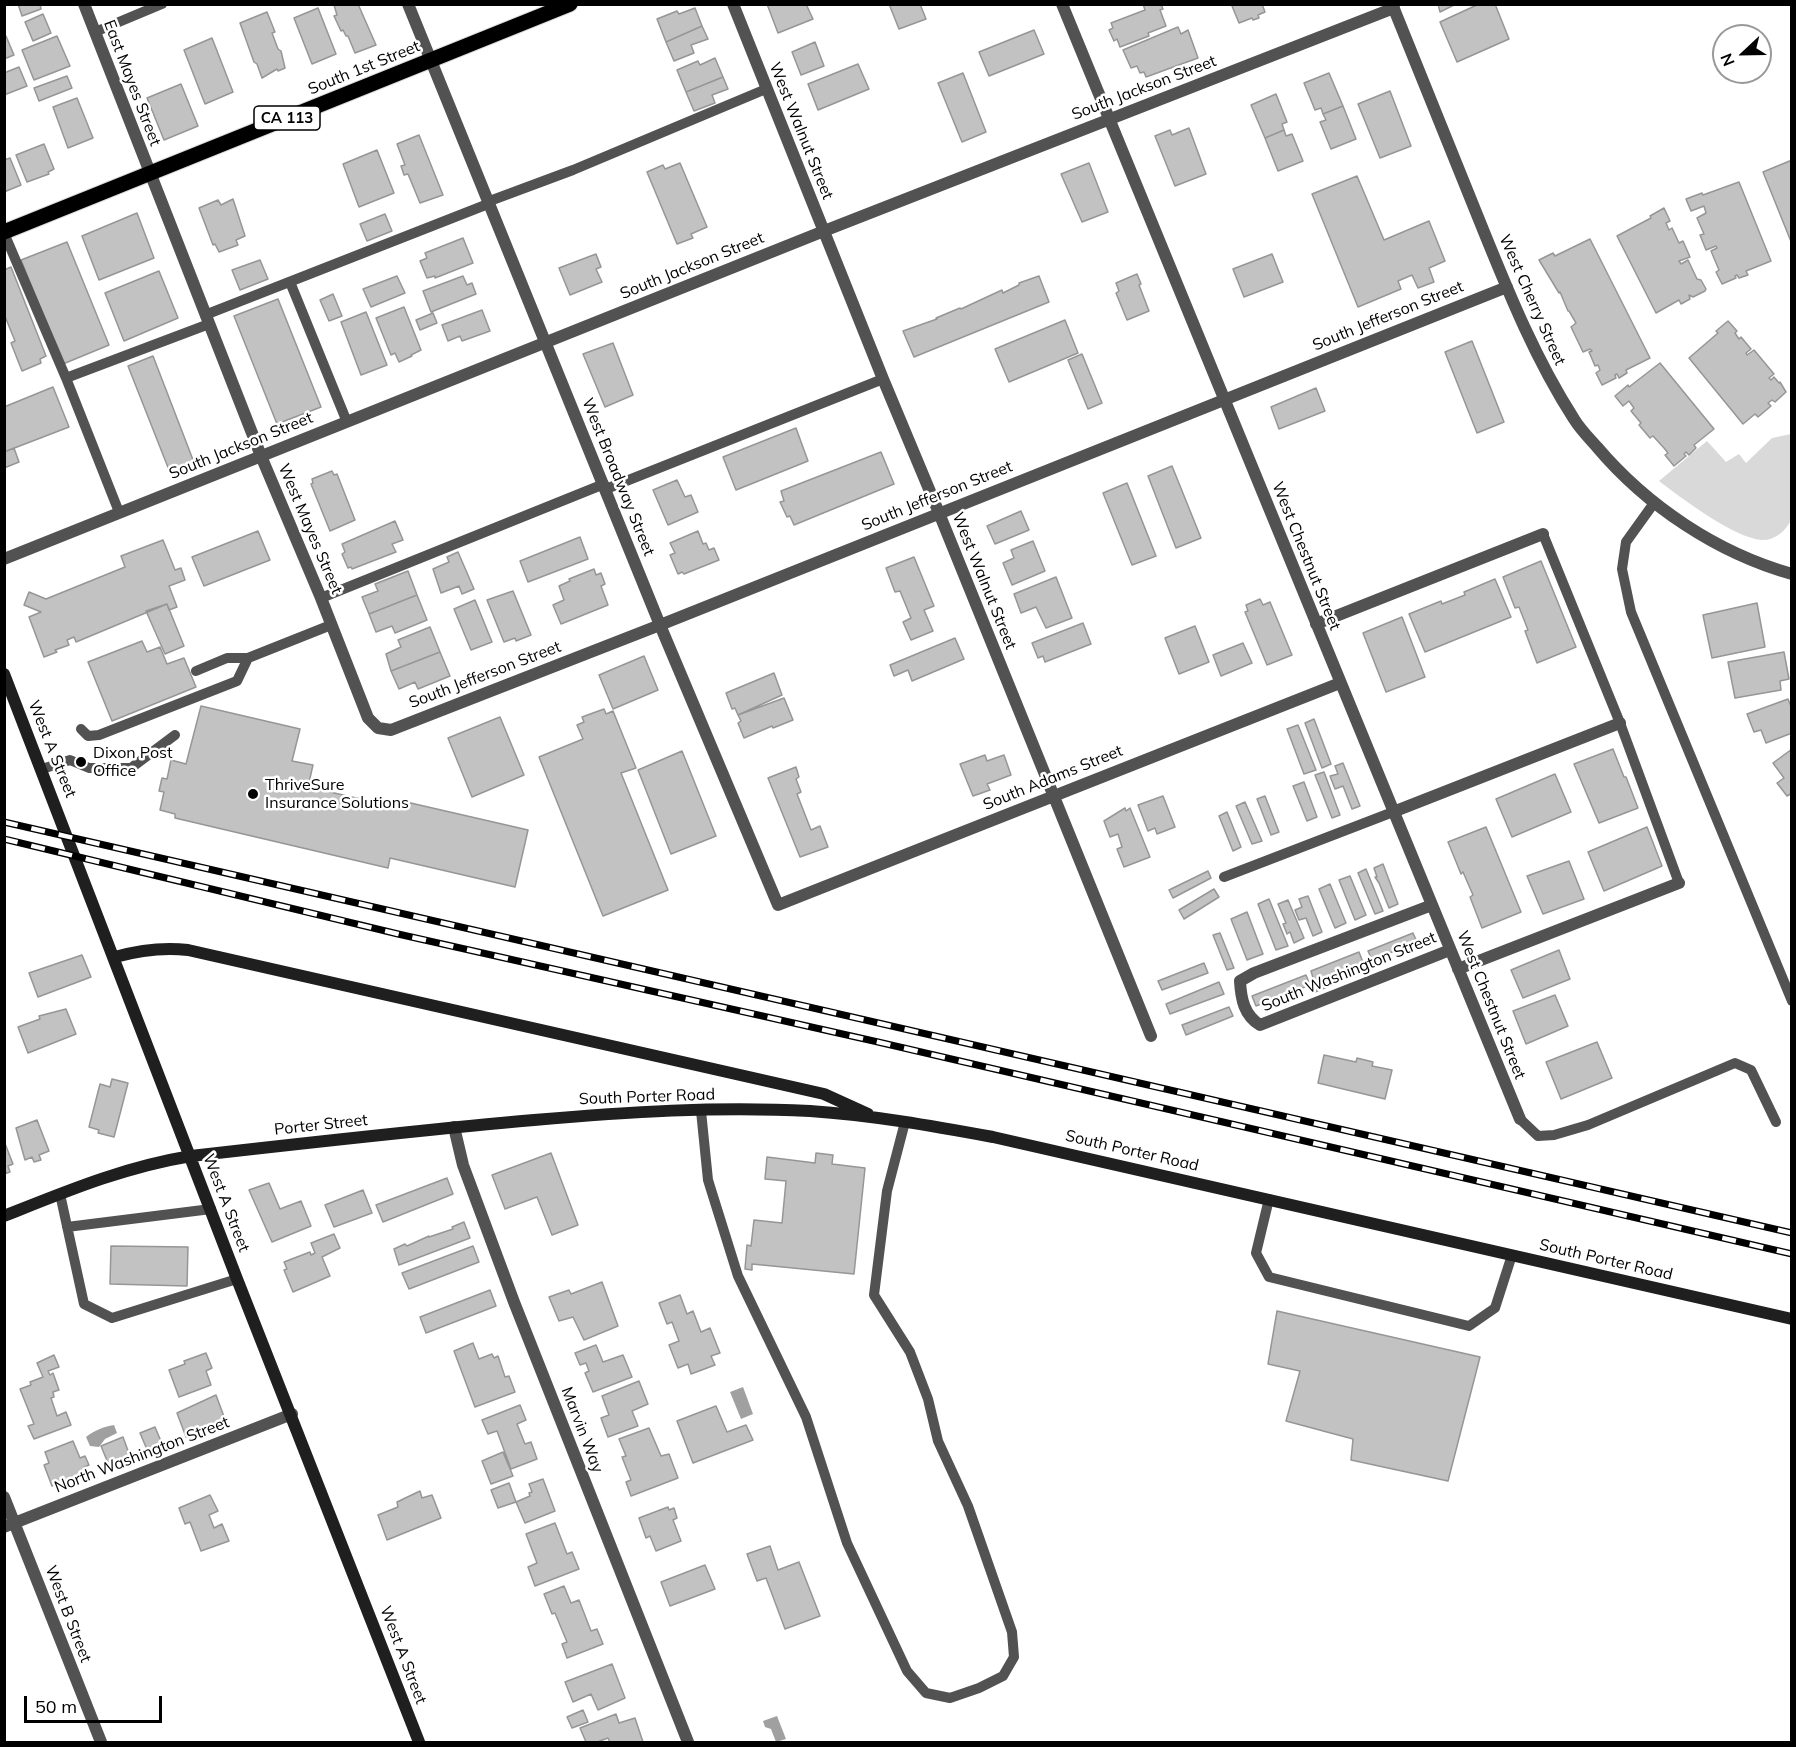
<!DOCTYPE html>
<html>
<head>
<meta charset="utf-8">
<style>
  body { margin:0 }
  #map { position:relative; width:1796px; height:1747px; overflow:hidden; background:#fff; font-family:Mulish,sans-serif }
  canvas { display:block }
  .frame { position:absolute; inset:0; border:6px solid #000; pointer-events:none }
  .north { position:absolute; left:1712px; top:24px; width:60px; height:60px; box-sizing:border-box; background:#fff; border:2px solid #999; border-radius:50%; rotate:248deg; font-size:16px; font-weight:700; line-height:24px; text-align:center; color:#000 }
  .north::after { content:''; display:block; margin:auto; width:21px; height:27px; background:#000; clip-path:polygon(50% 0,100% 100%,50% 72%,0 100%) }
  .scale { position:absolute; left:24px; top:1696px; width:138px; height:27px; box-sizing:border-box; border:3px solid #000; border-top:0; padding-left:8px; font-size:18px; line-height:21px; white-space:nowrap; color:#000; -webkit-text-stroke:4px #fff; paint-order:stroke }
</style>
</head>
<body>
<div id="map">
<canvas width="1796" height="1747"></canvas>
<div class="frame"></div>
<div class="north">N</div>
<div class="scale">50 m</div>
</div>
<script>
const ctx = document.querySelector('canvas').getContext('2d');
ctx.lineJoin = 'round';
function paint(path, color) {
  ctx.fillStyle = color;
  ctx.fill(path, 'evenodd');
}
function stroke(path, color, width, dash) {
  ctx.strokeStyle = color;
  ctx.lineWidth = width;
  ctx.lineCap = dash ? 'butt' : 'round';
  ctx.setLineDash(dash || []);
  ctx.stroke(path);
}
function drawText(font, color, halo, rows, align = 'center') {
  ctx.font = font + ' Mulish,sans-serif';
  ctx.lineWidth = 5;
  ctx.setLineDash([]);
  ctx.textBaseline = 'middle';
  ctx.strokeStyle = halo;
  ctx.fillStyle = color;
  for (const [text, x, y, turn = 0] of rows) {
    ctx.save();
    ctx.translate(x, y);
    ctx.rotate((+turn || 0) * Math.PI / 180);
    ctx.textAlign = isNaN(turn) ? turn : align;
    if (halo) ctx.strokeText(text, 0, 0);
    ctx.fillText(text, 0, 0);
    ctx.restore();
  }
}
paint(new Path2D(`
  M1791,434V520C1786,531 1774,541 1761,540C1733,537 1681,498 1659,481L1707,441L1726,462L1739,454L1746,463L1772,438Z`), '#d9d9d9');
paint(new Path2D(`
  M743,1387L753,1414L741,1419L730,1392Z
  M114,1425L117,1433L105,1439L99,1447L90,1446L86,1437C95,1430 103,1427 114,1425Z
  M777,1716L786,1739L776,1742L771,1729L765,1727L763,1721Z`), '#a0a0a0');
const building = new Path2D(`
  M18,4H40L41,9L22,16Z
  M336,4H358L376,45L355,53L348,36H346L343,30L341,31L334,16L337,15L334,5Z
  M767,4H806L813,19L778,33Z
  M889,4H920L926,19L899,29Z
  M1143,4H1161L1163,9L1160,10L1166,26L1148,33L1149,36L1120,47L1117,39L1114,41L1109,30L1113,28L1111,23L1145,10Z
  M1235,4H1262L1265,12L1258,15L1259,18L1253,20L1252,18L1239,23L1232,6Z
  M1438,4H1456L1440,12Z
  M1479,4H1495L1509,39L1457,62L1440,22Z
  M318,8L336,54L312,64L294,18Z
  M695,8L702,26L666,42L657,19L677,11L679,14Z
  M267,12L275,32L272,33L278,49L281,51L285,68L278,71L277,69L262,78L257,64L254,62L240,23Z
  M43,14L51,33L33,41L25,22Z
  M702,26L708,39L691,45L694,53L674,61L666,42Z
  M1178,27L1181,34L1188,30L1198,58L1146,77L1144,72L1140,73L1137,66L1131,68L1123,50Z
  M1034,30L1044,54L989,76L979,52Z
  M4,36H6L14,55L4,59Z
  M57,36L70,66L34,80L22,50Z
  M212,38L233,92L205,104L184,50Z
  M815,42L824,66L801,75L792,52Z
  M715,58L723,77L686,92L677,70L698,61L700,65Z
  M858,64L869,89L818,110L808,84Z
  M19,67L27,86L4,95V73Z
  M963,73L986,132L962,142L938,83Z
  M1329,73L1343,106L1323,114L1321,108L1315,110L1304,83Z
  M67,76L72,88L39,101L34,88Z
  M723,77L728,89L712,95L715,103L694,111L686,92Z
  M181,84L198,126L164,140L147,98Z
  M1390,91L1411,146L1380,158L1358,104Z
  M1276,94L1287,122L1282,124L1284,130L1265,138L1251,105Z
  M77,98L93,138L68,148L53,107Z
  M1343,106L1356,139L1331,149L1320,122L1326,120L1323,114Z
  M1189,128L1206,174L1175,186L1155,136L1170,130L1172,135Z
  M1284,130L1286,136L1292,134L1303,161L1278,171L1265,138Z
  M419,135L443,195L420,203L408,174L404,175L401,166L405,165L397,144Z
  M44,144L54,169L48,172L49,174L27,182L16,155Z
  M377,150L394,193L359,207L343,164Z
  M10,158L21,185L4,192V160Z
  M1792,160V244L1763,172Z
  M680,163L707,227L691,234L693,238L677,244L647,172L663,165L665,169Z
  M1089,163L1108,212L1082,222L1061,174Z
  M1357,176L1384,240L1429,221L1445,261L1429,268L1434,282L1418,288L1412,275L1398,281L1401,289L1358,307L1312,194Z
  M1739,182L1771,261L1746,271L1748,275L1739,278L1737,275L1735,276L1736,278L1722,284L1716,272L1719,270L1711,251L1717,248L1716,246L1706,250L1700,235L1704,234L1697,218L1706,213L1704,206L1691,211L1686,199L1702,193L1703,195Z
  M233,199L245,236L236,240L238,245L219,252L215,244L213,245L199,208L218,200L221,205Z
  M1664,208L1670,221L1666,223L1669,230L1672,228L1679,243L1683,241L1690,257L1679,261L1681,264L1688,260L1697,279L1701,280L1706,289L1705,291L1693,297L1689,295L1690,299L1681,304L1679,300L1656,313L1617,236L1651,218L1650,216Z
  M137,213L154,258L99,280L82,236Z
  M385,214L392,231L367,241L360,224Z
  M463,238L473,263L435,278V276L427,278L420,261L427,258L425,253Z
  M1590,239L1650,358L1626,370L1627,373L1619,378L1617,374L1615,375L1616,378L1602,385L1596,373L1600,370L1598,365L1595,366L1589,352L1592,351L1590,349L1583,352L1571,327L1576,323L1569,311H1568L1560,292L1559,293L1539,260L1553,253L1555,256Z
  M67,242L109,345L63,364L21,260Z
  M596,254L601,267L596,269L602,282L570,295L559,268Z
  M1272,254L1283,282L1244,297L1233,269Z
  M260,260L268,279L240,290L232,270Z
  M11,267L46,356L40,359L41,363L22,371L11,343L15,341L4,314V270Z
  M159,271L178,318L124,341L105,293Z
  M1137,274L1141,284L1139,285L1149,311L1127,320L1116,293L1119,291L1116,283Z
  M397,276L405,293L371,307L363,289Z
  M463,276L467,285L472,283L476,294L431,312L423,291Z
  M1039,276L1049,302L914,357L903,331L937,319L936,318L960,308L961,309L1002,290L1003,293L1019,285V283Z
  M333,294L342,316L329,321L320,300Z
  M278,299L321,407L277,424L234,316Z
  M404,307L421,350L411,355L412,356L399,362L395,353L391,355L376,318Z
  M482,310L490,331L462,341L460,336L448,341L442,325Z
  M366,312L387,365L361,375L341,322Z
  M433,313L437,323L420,330L416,320Z
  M1065,320L1078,353L1009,382L995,349Z
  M1728,321L1737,331L1735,333L1739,339L1741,337L1751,349L1746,353L1747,355L1754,350L1774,374L1769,378L1771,380L1774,377L1779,383L1780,382L1786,392L1775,402L1772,400L1768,403L1771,406L1758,417L1755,414L1743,424L1689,358L1718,333L1716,331Z
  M1472,341L1504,422L1477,433L1445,352Z
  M613,343L633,395L605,407L583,354Z
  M1082,354L1102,403L1088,409L1068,360Z
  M153,356L195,465L171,475L128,366Z
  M1660,363L1714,429L1694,445L1696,448L1689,455L1686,452L1684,454L1686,456L1674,466L1665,455L1668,453L1664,448L1653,436L1650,438L1639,425L1641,423L1631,411L1634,408L1629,401L1623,406L1615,396L1628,385L1629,387Z
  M53,387L69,427L4,452V407Z
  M1316,388L1325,411L1279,429L1271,407Z
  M796,428L808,461L736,490L723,457Z
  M14,448L19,462L4,468V452Z
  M881,452L894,484L794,525L790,516L787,517L780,502L784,501L781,491Z
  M1172,466L1201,538L1176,548L1148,476Z
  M332,471L334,475L337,474L355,520L330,531L311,484L313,483L312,479Z
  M677,480L685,497L691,495L698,512L668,525L653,490Z
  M1127,483L1156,556L1132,565L1103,493Z
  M1021,511L1029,530L995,544L987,526Z
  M395,521L403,540L392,544L396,552L352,569L351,567L348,568L342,554L345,552L342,544Z
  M258,531L270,560L204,586L192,557Z
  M698,531L703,544L706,543L709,550L714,548L719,560L684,574L682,572L678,574L670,555L675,553L670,543Z
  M580,537L588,559L528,582L520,561Z
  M163,540L175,570L181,568L185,580L169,586L177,607L169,610L167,604L76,642L74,637L67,640L69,645L55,650L57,652L44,657L29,617L41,612L24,605L29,592L46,599L125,567L121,556Z
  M1033,541L1045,571L1012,585L1003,563L1014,558L1011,550Z
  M458,552L474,589L462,594L459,586L441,593L433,569L449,562L447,557Z
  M914,557L934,606L924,610L933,631L911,640L903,622L911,618L900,591L895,592L886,568Z
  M1541,561L1576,647L1537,663L1525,631L1528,630L1519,607L1515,608L1503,577Z
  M594,569L596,575L601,573L605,584L601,586L608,605L561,624L553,605L564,600L559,586L570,581L569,579Z
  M408,571L417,595L369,614L362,597L378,591L375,584Z
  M1056,577L1072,618L1046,628L1036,607L1021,613L1014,594Z
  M1495,579L1511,617L1425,652L1409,614L1441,601L1442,604L1465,595L1464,592Z
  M513,591L531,635L516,641L515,638L504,642L487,600Z
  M417,595L427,620L395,633L392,626L376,632L369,614Z
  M1260,599L1263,605L1270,602L1292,655L1267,665L1245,612L1248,611L1246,605Z
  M475,600L492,642L471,650L454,609Z
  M1757,603L1765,647L1712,658L1703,615Z
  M167,604L184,646L165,654L146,611Z
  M1402,617L1425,677L1386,692L1363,633Z
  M1083,623L1091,644L1045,662L1043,656L1038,658L1032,643Z
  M1195,626L1209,662L1179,674L1165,638Z
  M430,627L440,652L391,671L386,654L401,647L398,640Z
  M955,638L964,659L912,681L908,670L894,676L890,665Z
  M142,641L147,652L160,647L167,664L184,658L196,687L112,721L88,662Z
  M1243,643L1252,663L1221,676L1213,655Z
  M440,652L450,676L418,689L415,682L399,689L391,671Z
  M1784,652L1789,679L1780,681L1781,690L1735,698L1728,662Z
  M644,656L658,690L613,709L599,675Z
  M774,673L782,695L738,715L735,708L732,709L726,693Z
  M784,698L793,720L773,728L772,726L744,738L738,723L741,721L738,715Z
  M1788,699L1792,709V733L1766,743L1761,730L1754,732L1747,714Z
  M201,706L300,729L292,761L313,765L308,787L400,808L402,801L528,830L515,887L390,858L388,868L175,818V814L160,810L164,792L159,791L162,778L167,779L171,760L186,764Z
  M604,709L606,714L613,711L636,768L621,773L668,890L603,916L539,757L583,739L577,725L584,722L582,717Z
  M500,717L524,775L472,797L448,738Z
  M1314,719L1331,764L1322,768L1305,723Z
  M1298,725L1316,770L1304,774L1287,729Z
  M1613,749L1624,777H1626L1638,808L1599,823L1574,764Z
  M1792,749V793L1787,796L1777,783L1784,778L1773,763Z
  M682,751L716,836L671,854L638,770Z
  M985,755L987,761L1004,755L1011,775L987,784L990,790L973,796L960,764Z
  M1343,763L1360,806L1352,809L1343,786L1335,789L1330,776L1338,774L1335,766Z
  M796,767L799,777L796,779L801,792L797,794L811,830L820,826L828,847L800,857L768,778Z
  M1324,772L1340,815L1332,818L1315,775Z
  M1555,774L1571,812L1512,837L1496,799Z
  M1304,782L1317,817L1307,821L1293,786Z
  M1163,796L1175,827L1157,834L1155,828L1148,831L1138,805Z
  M1265,796L1279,832L1271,835L1257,799Z
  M1245,802L1262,841L1252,844L1236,806Z
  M1125,808L1126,811L1130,808L1150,857L1124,867L1117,849L1122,847L1118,834L1110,837L1104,821Z
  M1227,812L1241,847L1233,851L1219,816Z
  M1486,827L1521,912L1482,928L1470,897L1473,895L1463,872L1461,874L1448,842Z
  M1647,827L1662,866L1604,891L1588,852Z
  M1569,861L1584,899L1543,914L1527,876Z
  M1383,864L1398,904L1389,908L1379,883L1375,877H1377L1374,868Z
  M1366,869L1383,911L1375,914L1358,873Z
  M1208,871L1211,878L1173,898L1169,890Z
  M1350,876L1366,915L1355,920L1339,880Z
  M1330,884L1346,923L1335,928L1319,889Z
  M1214,889L1219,897L1184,919L1179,910Z
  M1308,896L1322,932L1313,936L1306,918L1299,920L1295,910L1302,907L1299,899Z
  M1269,899L1288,946L1276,950L1258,904Z
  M1288,900L1304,938L1294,943L1290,932L1287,934L1283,924L1286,923L1278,904Z
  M1247,912L1263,954L1247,960L1231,919Z
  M1220,933L1234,968L1227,970L1213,935Z
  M1413,933L1417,942L1372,960L1368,951Z
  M1559,950L1570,979L1523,998L1511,970Z
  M1359,952L1364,965L1334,976L1337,983L1315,992L1311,982L1314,981L1311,971Z
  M82,955L91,977L38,997L29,973Z
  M1204,963L1208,973L1162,990L1158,981Z
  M1306,975L1310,985L1256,1006L1252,996Z
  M1219,982L1224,994L1170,1014L1166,1004Z
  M1555,995L1568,1026L1526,1044L1513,1011Z
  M1229,1007L1233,1016L1186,1035L1182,1025Z
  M66,1009L76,1034L28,1053L18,1027L40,1019L39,1016Z
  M1597,1042L1612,1078L1561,1099L1546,1062Z
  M1324,1055L1356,1062L1357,1058L1373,1062L1372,1066L1392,1070L1385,1099L1318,1083Z
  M112,1079L128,1083L114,1137L98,1133L99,1130L89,1127L100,1084L110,1087Z
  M37,1120L49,1151L39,1155L41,1160L34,1162L32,1157L25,1160L16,1128Z
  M4,1141L13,1164L8,1166L10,1172L4,1174Z
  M551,1153L578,1225L552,1235L537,1197L505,1209L492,1175Z
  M816,1153L833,1155L832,1164L865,1168L854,1274L752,1264V1270L745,1269L747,1245L751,1246L754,1220L782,1223L786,1181L765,1179L767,1157L815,1163Z
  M447,1178L453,1194L383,1222L376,1205Z
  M269,1183L280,1209L301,1201L311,1226L272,1242L249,1190Z
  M363,1190L372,1213L334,1227L325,1205Z
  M464,1222L470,1238L399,1265L394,1249L405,1244L407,1246L429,1236V1237L453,1229L452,1227Z
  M334,1234L340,1248L322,1257L330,1276L293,1292L284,1270L287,1269L284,1262L310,1252L311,1255L315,1253L311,1243Z
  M111,1246L188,1247L187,1286L110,1284Z
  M473,1246L479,1262L409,1289L402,1273Z
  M602,1282L618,1326L584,1340L573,1317L559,1321L549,1297L569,1290L571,1294Z
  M490,1290L496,1306L426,1333L420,1317Z
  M680,1295L687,1314L693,1311L701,1332L710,1328L720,1353L711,1356L715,1365L691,1374L688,1364L678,1368L669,1345L679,1341L672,1322L667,1324L659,1303Z
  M1277,1311L1480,1357L1448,1481L1351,1460L1353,1439L1286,1421L1300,1371L1268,1364Z
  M473,1343L479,1359L492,1354L494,1358L498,1356L505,1377L509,1376L515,1392L475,1407L454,1351Z
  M596,1345L603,1362L623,1355L632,1377L593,1392L585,1373L589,1371L586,1363L580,1365L575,1353Z
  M206,1353L212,1368L206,1371L211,1385L179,1397L169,1370L185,1364L184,1361Z
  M54,1355L59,1367L48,1371L50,1375L53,1373L59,1390L53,1392L54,1397L51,1398L57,1416L66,1412L71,1425L34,1439L28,1426L34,1424L20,1389L31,1385L30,1382L43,1377L37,1363Z
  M639,1381L648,1404L632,1411L638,1426L608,1437L601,1418L609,1415L602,1396Z
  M216,1395L226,1422L186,1437L177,1413Z
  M520,1405L526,1420L517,1424L525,1444L531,1442L537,1459L511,1469L497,1431L488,1434L482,1420Z
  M716,1406L727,1432L746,1425L753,1440L693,1463L677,1421Z
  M155,1427L163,1446L148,1452L140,1433Z
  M649,1428L661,1456L669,1454L678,1478L631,1496L626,1482L631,1480L622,1457L626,1456L619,1439Z
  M123,1437L131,1459L110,1468L101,1446Z
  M73,1441L80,1458L85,1456L89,1465L84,1467L85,1472L52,1486L44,1465L49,1463L45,1452Z
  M503,1452L513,1476L491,1484L482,1461Z
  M543,1479L555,1511L525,1523L516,1502L530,1496L529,1493L532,1492L529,1484Z
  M509,1483L516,1502L498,1508L491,1490Z
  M420,1491L422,1498L432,1495L441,1518L387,1540L378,1515L398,1507L397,1502Z
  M210,1495L218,1511L209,1515L214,1528L222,1524L229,1541L201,1551L190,1522L185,1524L179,1508Z
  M668,1507L669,1510L674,1508L677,1518L673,1520L681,1541L656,1551L650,1536L646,1538L639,1518Z
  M555,1523L567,1554L572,1552L579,1569L535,1586L528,1567L537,1563L526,1534Z
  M770,1546L778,1570L799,1562L820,1616L785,1629L766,1578L757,1581L747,1554Z
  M705,1565L715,1589L670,1606L661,1582Z
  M564,1586L571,1603L579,1600L591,1631L597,1629L603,1644L567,1658L562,1644L567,1642L555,1613L552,1614L544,1594Z
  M612,1664L625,1698L598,1710L591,1694L573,1702L565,1682Z
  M583,1710L588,1722L572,1728L567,1717Z
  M616,1714L619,1723L635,1718L643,1742H610L608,1738L597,1742H586L580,1728Z`);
paint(building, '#c2c2c2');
stroke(building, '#969696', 1.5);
const primary = new Path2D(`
  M4,232L570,4`);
stroke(primary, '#dbdbdb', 17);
stroke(new Path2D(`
  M95,32L162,4
  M487,202L573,170L766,89
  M4,233L66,378L119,512
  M290,282L347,422
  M205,315L488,204
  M66,378L209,324
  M606,489L883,379
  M1654,503L1626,542L1622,569L1631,612L1792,1001
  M1543,534L1620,723L1679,883
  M321,598L604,484
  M196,671L227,658H248
  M81,729L88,736L99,735L237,681L248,658L331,625
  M42,769L70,760L89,768H131L175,735
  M1224,877L1393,812
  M701,1111L708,1180L738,1276L806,1417L847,1543L907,1671L926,1693L950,1698L979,1688L1003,1676L1014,1657L1012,1632L968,1506L938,1441L928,1399L910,1352L874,1295L887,1191L905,1122
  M1520,1119L1538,1136L1554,1135L1588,1125L1735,1063L1751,1070L1776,1122
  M60,1194L84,1304L112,1318L237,1279
  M1269,1199L1256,1253L1269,1277L1469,1326L1495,1308L1512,1255
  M67,1227L211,1209`), '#525252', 10);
stroke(new Path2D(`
  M84,4L261,456L321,598L368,718L378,728L391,730L660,625L1507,287
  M408,4L660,625L778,905L1340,683
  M733,4L883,379L939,513L1151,1036
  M1062,4L1520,1119
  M1392,4C1423,80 1453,156 1484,232C1510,296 1536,360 1574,419C1580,429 1589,438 1597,447C1647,506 1717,553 1792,574
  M4,559L824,231L1394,8
  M1316,624L1543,534
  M1393,812L1620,723
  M1432,905L1254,973L1240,981C1241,999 1244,1015 1260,1025L1450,950
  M1458,969L1679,883
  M454,1127L463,1165L514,1302L688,1742
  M4,1497L101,1742
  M4,1527L292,1414`), '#525252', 12);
stroke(new Path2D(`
  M4,674L237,1279L419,1742
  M115,957C140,950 162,947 188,950L824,1094L868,1114
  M4,1216C67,1191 124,1167 191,1156C305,1143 419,1130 534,1120C625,1112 718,1106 810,1111C871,1115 933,1126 993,1137L1792,1319`), '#1f1f1f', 12);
stroke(primary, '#000', 15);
const rail = new Path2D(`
  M4,822L1792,1233
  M4,839L398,934L878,1042L1792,1254`);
stroke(rail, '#000', 7);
stroke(rail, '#fff', 4.5, [14]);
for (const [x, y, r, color] of [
  [81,762,6,"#000"],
  [253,794,6,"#000"]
]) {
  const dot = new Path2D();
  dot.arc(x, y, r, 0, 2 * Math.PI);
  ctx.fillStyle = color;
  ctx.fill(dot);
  stroke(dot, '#fff', 2);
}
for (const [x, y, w] of [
  [287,118,66]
]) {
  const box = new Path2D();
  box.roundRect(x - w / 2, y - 12, w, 24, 4.5);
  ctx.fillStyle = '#fff';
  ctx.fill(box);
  stroke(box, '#000', 1.5);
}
drawText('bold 15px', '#000', null, [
  ["CA 113",287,118]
]);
drawText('16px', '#000', '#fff', [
  ["South 1st Street",364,68,-22],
  ["East Mayes Street",132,83,69],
  ["South Jackson Street",1144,88,-21],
  ["West Walnut Street",801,131,68],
  ["South Jackson Street",692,266,-22],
  ["West Cherry Street",1532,300,66],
  ["South Jefferson Street",1388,316,-22],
  ["South Jackson Street",241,446,-22],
  ["West Broadway Street",618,477,68],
  ["South Jefferson Street",937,496,-22],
  ["West Mayes Street",310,529,67],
  ["West Chestnut Street",1306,556,68],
  ["West Walnut Street",984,581,68],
  ["South Jefferson Street",485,675,-21],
  ["West A Street",52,749,68],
  ["South Adams Street",1053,778,-22],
  ["South Washington Street",1349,972,-22],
  ["West Chestnut Street",1491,1005,68],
  ["South Porter Road",647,1097,-2],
  ["Porter Street",321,1125,-6],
  ["South Porter Road",1132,1151,13],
  ["West A Street",226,1203,69],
  ["South Porter Road",1606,1260,13],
  ["Marvin Way",582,1430,69],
  ["North Washington Street",142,1455,-21],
  ["West B Street",68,1614,69],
  ["West A Street",403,1655,69]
]);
drawText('16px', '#000', '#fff', [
  ["Dixon Post",93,753],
  ["Office",93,771],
  ["ThriveSure",265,785],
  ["Insurance Solutions",265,803]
], 'left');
</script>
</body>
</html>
